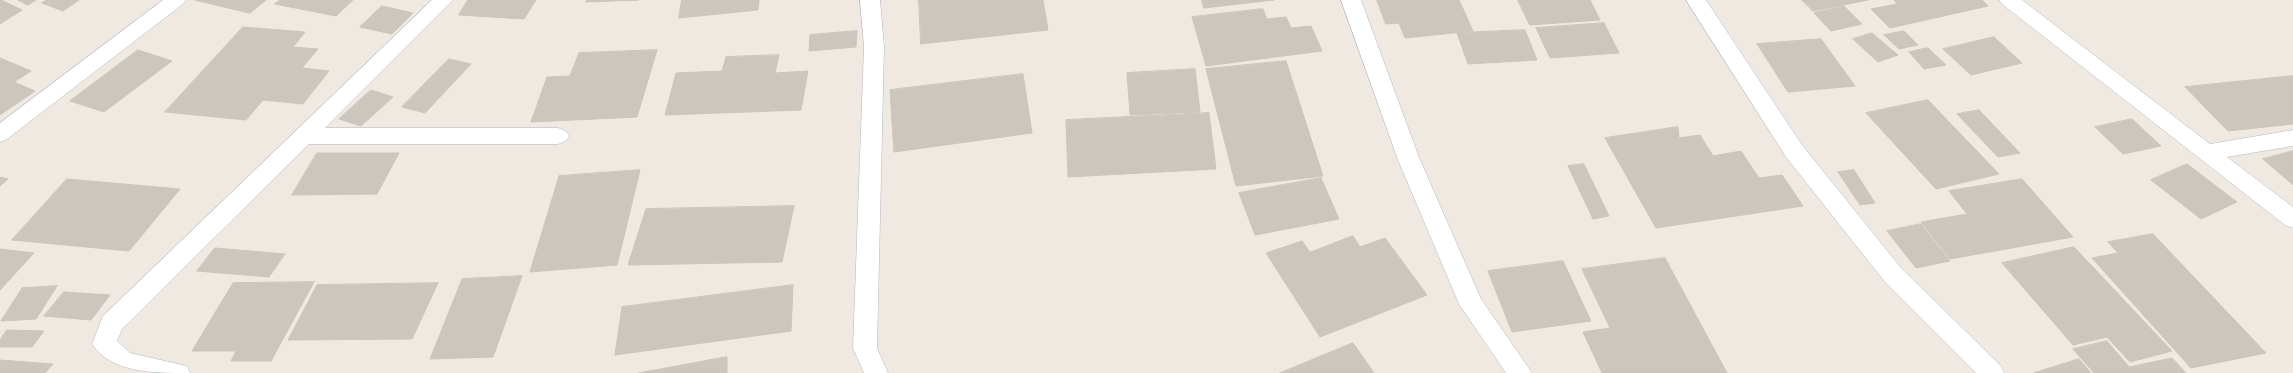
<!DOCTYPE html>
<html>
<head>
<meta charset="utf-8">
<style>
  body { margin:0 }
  canvas { display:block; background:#efe9e1 }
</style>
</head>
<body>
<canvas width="2293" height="373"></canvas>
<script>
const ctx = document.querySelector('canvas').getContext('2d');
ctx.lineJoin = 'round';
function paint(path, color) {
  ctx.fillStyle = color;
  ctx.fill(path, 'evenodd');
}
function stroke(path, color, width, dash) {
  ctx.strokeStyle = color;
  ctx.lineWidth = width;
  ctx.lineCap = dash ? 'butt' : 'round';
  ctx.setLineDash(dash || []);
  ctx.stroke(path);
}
const building = new Path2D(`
  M0,0H1L22,10L0,24Z
  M18,0H36L28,5Z
  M47,0H79L63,11L42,3Z
  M195,0H266L250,13Z
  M280,0H353L336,16L275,4Z
  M468,0H536L524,19L459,15Z
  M587,0H639L586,2Z
  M682,0H759L758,10L679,18Z
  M919,0H1043L1048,30L921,44Z
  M1202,0H1274L1204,8Z
  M1377,0H1459L1473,31L1405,38L1399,23L1386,24Z
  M1518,0H1590L1600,20L1530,25Z
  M1802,0H1868L1813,11Z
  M1894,0H1982L1988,6L1890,28L1871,9L1897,4Z
  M382,6L413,13L392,34L360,27Z
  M1844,6L1862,24L1831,31L1814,13Z
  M1263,9L1267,19L1286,17L1291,28L1311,26L1322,51L1206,66L1192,17Z
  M1604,23L1619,53L1550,58L1536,28Z
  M243,27L305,32L293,47L318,49L302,68L329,71L303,104L263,100L246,120L165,112Z
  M1525,30L1537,60L1468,64L1457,33Z
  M857,31L856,47L809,51L810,35Z
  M1904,31L1918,45L1899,49L1884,35Z
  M1872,33L1898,55L1878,62L1853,39Z
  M1994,37L2022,63L1971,75L1943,49Z
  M1821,39L1855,86L1788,92L1757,44Z
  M1928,48L1946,65L1924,69L1909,52Z
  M138,50L172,61L104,112L70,101Z
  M657,50L637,117L531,122L547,77L570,76L579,53Z
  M779,55L775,73L808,71L801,110L665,115L676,73L722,71L726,57Z
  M0,58L31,71L14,82L35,91L0,115Z
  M449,59L471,64L425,113L402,107Z
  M1286,61L1323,176L1236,186L1206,69Z
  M1195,69L1200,112L1130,115L1127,73Z
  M1023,74L1032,133L894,152L890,90Z
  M2293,76V124L2228,131L2185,87Z
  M371,90L393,97L361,126L339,119Z
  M1928,100L1999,174L1936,189L1866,113Z
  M1979,110L2020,153L1998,157L1957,114Z
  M1209,113L1216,169L1068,177L1066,120Z
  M2132,119L2161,146L2123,154L2095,127Z
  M1678,127L1679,138L1700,135L1713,156L1741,151L1759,178L1782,175L1803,206L1656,228L1605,138Z
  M2293,151V185L2263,159Z
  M317,153H399L377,194L292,195Z
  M1584,164L1609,216L1593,219L1568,166Z
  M2187,164L2237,202L2201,219L2151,180Z
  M640,170L617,265L530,272L559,176Z
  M1854,170L1875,203L1860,205L1838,172Z
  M0,177L8,179L0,186Z
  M1321,178L1339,219L1255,235L1239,193Z
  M67,179L180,189L129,251L12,240Z
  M2022,179L2073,237L1950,259L1921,222L1967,214L1949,191Z
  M794,206L782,262L628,265L646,209Z
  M1921,224L1950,261L1916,268L1887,231Z
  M2153,234L2266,353L2191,368L2092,258L2118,253L2108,242Z
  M1353,236L1360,247L1385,238L1427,295L1320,337L1266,253L1302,241L1310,252Z
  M2074,247L2172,351L2130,362L2107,337L2073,345L2002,263Z
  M215,248L285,254L269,277L197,271Z
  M0,249L34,253L0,290Z
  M1665,258L1727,373H1602L1583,332L1610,328L1582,269Z
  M1563,261L1591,321L1512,332L1488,271Z
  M522,276L493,357L430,359L462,279Z
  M314,282L271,361H231L236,351H192L233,283Z
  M438,283L412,339L288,340L317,285Z
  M793,285L791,331L615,355L622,307Z
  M57,286L36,319L1,321L22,288Z
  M64,292L110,295L91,320L44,316Z
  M7,330L44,331L32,347H0V340Z
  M2107,341L2129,367L2172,358L2186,373H2094L2073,349Z
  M1353,343L1374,373H1280Z
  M727,357V373H639Z
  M2079,359L2091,373H2034Z
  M0,360L53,364L45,373H0Z`);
paint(building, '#cbc7bf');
stroke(building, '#cbc5ba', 1);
const street = new Path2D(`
  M163,0H186L183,4L7,139L0,142V123Z
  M432,0H453L325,128H558L566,131L569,136L566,141L558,144H309L122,329L117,341L130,353L187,366L190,373C153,373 111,373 92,344L103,316Z
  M860,0H880L884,47L877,348L888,373H864L853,348L864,47Z
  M1341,0H1361L1420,160L1481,299L1532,373H1506L1459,304L1398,160Z
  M1686,0H1706L1802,145L1901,268L2001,366L2004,373H1976L1885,282L1786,157Z
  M1999,0H2022L2210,144L2293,130V146L2227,157L2293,207V228L2285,225L2002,4Z`);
stroke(street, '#b4b7c1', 1);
paint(street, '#fff');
</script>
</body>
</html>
